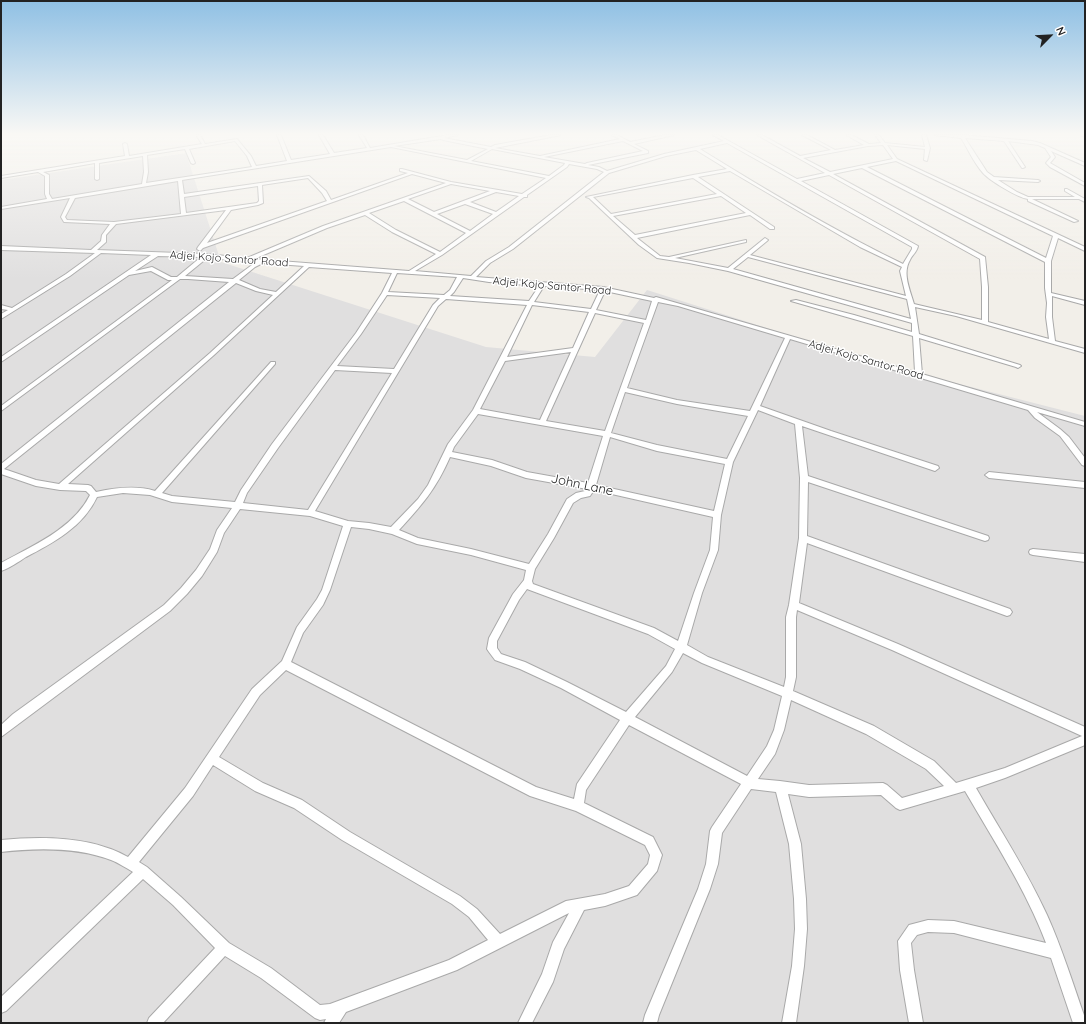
<!DOCTYPE html>
<html>
<head>
<meta charset="utf-8">
<style>
  body { margin:0 }
  #map { position:relative; width:1086px; height:1024px; overflow:hidden; background:#f2efe9; font-family:Quicksand,sans-serif }
  canvas { display:block }
  .frame { position:absolute; inset:0; border:2px solid #222; pointer-events:none }
  .north { position:absolute; left:1030px; top:16px; width:40px; height:40px; -webkit-text-stroke:3px #fff; paint-order:stroke; rotate:66deg; font-size:11px; font-weight:700; line-height:16px; text-align:center; color:#222 }
  .north::after { content:''; display:block; margin:auto; width:14px; height:18px; background:#222; clip-path:polygon(50% 0,100% 100%,50% 72%,0 100%) }
</style>
</head>
<body>
<div id="map">
<canvas width="1086" height="1024"></canvas>
<div class="frame"></div>
<div class="north">N</div>
</div>
<script>
const ctx = document.querySelector('canvas').getContext('2d');
ctx.lineJoin = 'round';
function paint(path, color) {
  ctx.fillStyle = color;
  ctx.fill(path, 'evenodd');
}
function stroke(path, color, width, dash) {
  ctx.strokeStyle = color;
  ctx.lineWidth = width;
  ctx.lineCap = dash ? 'butt' : 'round';
  ctx.setLineDash(dash || []);
  ctx.stroke(path);
}
function drawText(font, color, halo, rows, align = 'center') {
  ctx.font = font + ' Quicksand,sans-serif';
  ctx.lineWidth = 3;
  ctx.setLineDash([]);
  ctx.textBaseline = 'middle';
  ctx.strokeStyle = halo;
  ctx.fillStyle = color;
  for (const [text, x, y, turn = 0] of rows) {
    ctx.save();
    ctx.translate(x, y);
    ctx.rotate((+turn || 0) * Math.PI / 180);
    ctx.textAlign = isNaN(turn) ? turn : align;
    if (halo) ctx.strokeText(text, 0, 0);
    ctx.fillText(text, 0, 0);
    ctx.restore();
  }
}
paint(new Path2D(`
  M186,153L221,262L486,347L595,357L647,290L877,363L1085,416V1023H1V180Z`), '#e0dfdf');
const minor = new Path2D(`
  M196,135H200L205,144L237,139L251,156L256,166L287,161L277,135H281L291,160L330,154L319,135H323L334,153L367,148L359,135H363L370,148L448,135H458L444,138L491,147L495,145L551,135H561L495,148L540,156L620,139L612,135H617L630,142L665,135H674L634,144L648,151V153L588,165L599,167L607,171L664,154L724,141L713,135H718L797,179L825,173L757,135H762L800,156L831,150L802,135H807L835,150L864,145L846,135H851L869,144L881,143L875,135H879L885,143L925,147L922,135H926L930,148L927,161L924,160L925,149L887,145L897,159L1085,247V251L1058,238L1051,261V293L1085,301V305L1052,296V317L1055,341L1085,349V353L956,316L915,307L919,334L1020,365L1021,366L1018,368L1016,367L919,338L922,374L1085,422V426L1037,412L1060,429L1069,437L1085,458V466L1082,465L1060,436L1035,418L1028,410L790,339L760,406L831,431L938,466L939,468L935,471L932,470L802,426L808,476L988,536L989,538L988,540L985,541L808,482L807,536L1010,609L1012,612L1010,615L1007,616L807,543L799,603L898,644L1085,727V745L1005,778L976,788C1000,830 1027,871 1047,915C1062,948 1073,984 1085,1018V1023H1073L1051,958L954,933L928,932L917,935L911,943L914,970L923,1023H909L900,970L898,941L909,925L928,920L954,921L1046,943C1026,890 994,841 965,791L900,810L896,808L881,795L809,797L788,794L801,844L806,899L807,929L804,966L796,1023H782L792,966L795,929L794,899L789,844L776,792L751,789L722,833L718,864L710,889L659,1015L657,1023H643L645,1015L698,889L706,864L710,831L712,827L741,784L629,725L586,790L584,803L653,837L662,855L657,871L637,895L605,906L584,910L564,949L553,982L532,1023H518L542,974L553,942L569,913L457,970L346,1012L339,1023H324L326,1019L320,1020L315,1018L261,978L225,956L163,1023H147L149,1018L215,948L173,905L143,879L6,1011L1,1013V997L133,872C126,868 119,863 111,860C77,847 36,848 1,852V840C42,836 91,836 128,857L185,788L252,689L282,661L297,627L317,599L322,590L343,526L310,516L240,509L224,533L217,552L202,576L187,594L170,611L1,737V725L13,714L164,605L181,588L196,570L210,549L217,530L232,508L172,502L150,495L123,493L97,497C83,527 53,543 26,557C18,562 10,568 1,571V563C32,546 73,529 90,495L86,491L60,490L36,486L1,474V464L229,282L188,279H180L1,411V406L172,280H168L151,271L129,275L1,362V357L151,255L101,253L70,276L1,319V314L8,310L1,309V305L12,308L66,274L95,253L1,250V246L91,250L101,241L102,235L110,224L64,222L61,217L70,198L1,209V207L47,199L45,194V176L38,172L1,178V176L125,156L123,144L125,143L127,144L129,156L202,144ZM441,139L443,140L488,149L467,160L394,146ZM235,141L247,156L252,167L146,183L148,172L147,155L185,149L191,163L193,164L195,163L189,149ZM623,141L643,151L587,163L585,164L544,157ZM727,143L912,247V249L903,264C833,230 766,190 700,149ZM883,145L893,159L830,172L803,158L868,146ZM391,147L546,178L522,194L451,182L402,169H400V171L408,173L331,200L326,191L309,176L184,194L182,180ZM492,149L565,163L564,165L549,176L471,161ZM696,150L727,169L693,175L586,197L589,198L639,245L657,258L689,263L728,271L912,323V332L854,315L796,300L791,301L913,336L915,372L656,297L654,298L603,287L476,277L490,263L513,249L609,173L666,156ZM143,156L144,172L142,184L52,199L49,194V175L43,172L95,163V179L97,180L99,179V163ZM896,161L1053,236L1046,258L867,167ZM569,164L597,169L604,172L509,247L486,261L471,276L415,271L442,255L524,197H527V195L567,167ZM862,168L1045,262V288L1047,303L1046,317L1049,339L988,322V287L985,257L833,174ZM730,171L860,247L902,267L900,271L906,296L750,255L767,241L768,240L765,238L728,268L675,258L746,242V240L669,257L660,256L637,238L750,215L770,229H774V227L698,177ZM412,174L446,183L323,226L247,258L206,254L97,250L106,242V235L116,224L226,210L198,247L197,249L200,251L203,248ZM829,175L980,259L982,287V320L914,304C910,290 902,273 910,260C912,255 917,252 918,246L801,181ZM308,178L322,193L327,201L207,243L231,210L258,205L263,203L262,185ZM693,178L717,194L611,214L593,197ZM178,181L181,214L114,222L67,220L65,217L75,198ZM451,184L490,191L434,212L408,199ZM258,186L259,201L257,203L186,213L184,197ZM496,192L519,196L496,212L470,202ZM721,196L746,213L635,235L613,216ZM404,201L466,233L440,252L396,230L369,213ZM465,204L493,214L470,231L437,214ZM365,215L392,232L436,254L409,271L254,259L327,228ZM158,256L201,257L177,277H171L152,267L135,271ZM748,257L907,299L911,319L733,269ZM207,258L256,262L233,279L185,276ZM263,263L304,266L276,292L260,289L239,280L255,267ZM309,267L392,273L382,293L356,333L272,444L241,490L235,502L172,496L162,493L275,364V362H271L155,491C136,485 115,488 96,492L91,486L88,485L68,484L214,355ZM397,273L457,277L450,290L444,295L388,292ZM463,278L489,282L539,286L529,301L450,296L454,292ZM236,283L256,291L273,295L210,353L59,484L36,480L4,469ZM544,286L600,290L591,309L534,302ZM605,291L652,301L646,320L596,310ZM387,295L440,298L433,305L394,369L337,366L361,334ZM446,299L527,305L473,410L448,444L428,485L418,499L391,527L369,523L348,521L315,511L438,306ZM658,302L678,306L785,338L750,411L677,400L627,388ZM532,305L589,312L573,348L507,357ZM595,313L644,323L605,431L546,421ZM571,352L540,420L480,409L505,361ZM335,370L392,373L308,510L243,503L247,493L278,448ZM625,392L677,404L748,416L727,459L657,445L611,433ZM758,410L795,424L800,478L799,538L789,605L786,617V677L784,687L708,657L687,645L702,593L718,550L721,515L733,462ZM478,414L603,436L588,483L527,472L492,460L452,452L454,447ZM610,437L657,451L725,464L714,511L596,485ZM450,457L491,466L526,478L587,489L585,491L576,493L567,499L548,534L529,564L471,549L418,538L399,530C422,505 436,489 450,457ZM594,490L713,517L710,550L694,593L678,641L654,628L533,584L532,581L535,569L554,538L573,503L581,498L590,496ZM351,527L369,529L392,534L417,544L471,555L526,570L524,580L513,594L489,638L487,649L489,652L495,660L520,669L561,688L620,720L577,784L574,799L536,787L291,662L303,633L323,605L330,590ZM527,589L648,634L675,649L666,666L626,712L567,682L525,662L501,654L497,648V641L519,600ZM797,610L892,650L1082,736L1005,768L956,783L934,761L874,726L793,691L796,677V617ZM683,653L702,663L782,696L774,730L767,746L747,776L635,717L672,672ZM286,670L530,796L576,811L645,845L650,855L648,864L629,886L605,894L566,901L500,934L477,909L460,896L350,832L302,800L263,783L219,757L260,695ZM791,700L866,734L926,769L944,786L902,798L887,785L883,783L809,785L780,781L758,779L775,754L784,730ZM213,765L255,791L294,808L342,840L452,904L469,917L488,940L449,960L330,1004L320,1005L271,968L229,943L181,897L147,867L139,862L193,796Z
  M934,135H963L1032,141L1040,143L1085,163V166L1051,151L1055,157L1050,163L1085,183V186L1050,167L1046,163L1051,157L1045,148L1038,145L1008,141L1025,167L1023,168H1022L1004,141L965,138L987,172L994,177L1038,180L1040,181L1038,182L998,180L1017,192L1028,197H1075L1065,191V189H1067L1085,199V202L1079,199H1032L1078,221L1074,222L1028,201V199C1018,198 989,180 983,173C974,163 968,149 961,138Z
  M1080,135H1085V137Z
  M989,472L1085,482V488L989,478L985,475Z
  M1033,549L1085,554V562L1033,555L1030,554L1029,552L1030,550Z`);
stroke(minor, '#a9a9a9', 2);
paint(minor, '#fff');
const sky = ctx.createLinearGradient(0, 0, 0, 279);
sky.addColorStop(0, '#8fc0e4');
sky.addColorStop(0.48, '#f9f8f5');
sky.addColorStop(1, '#f9f8f500');
ctx.fillStyle = sky;
ctx.fillRect(0, 0, 1086, 279);
drawText('11px', '#222', '#fff', [
  ["Adjei Kojo Santor Road",229,259,4],
  ["Adjei Kojo Santor Road",552,286,5],
  ["Adjei Kojo Santor Road",866,360,16]
]);
drawText('13px', '#222', '#fff', [
  ["John Lane",582,485,12]
]);
</script>
</body>
</html>
